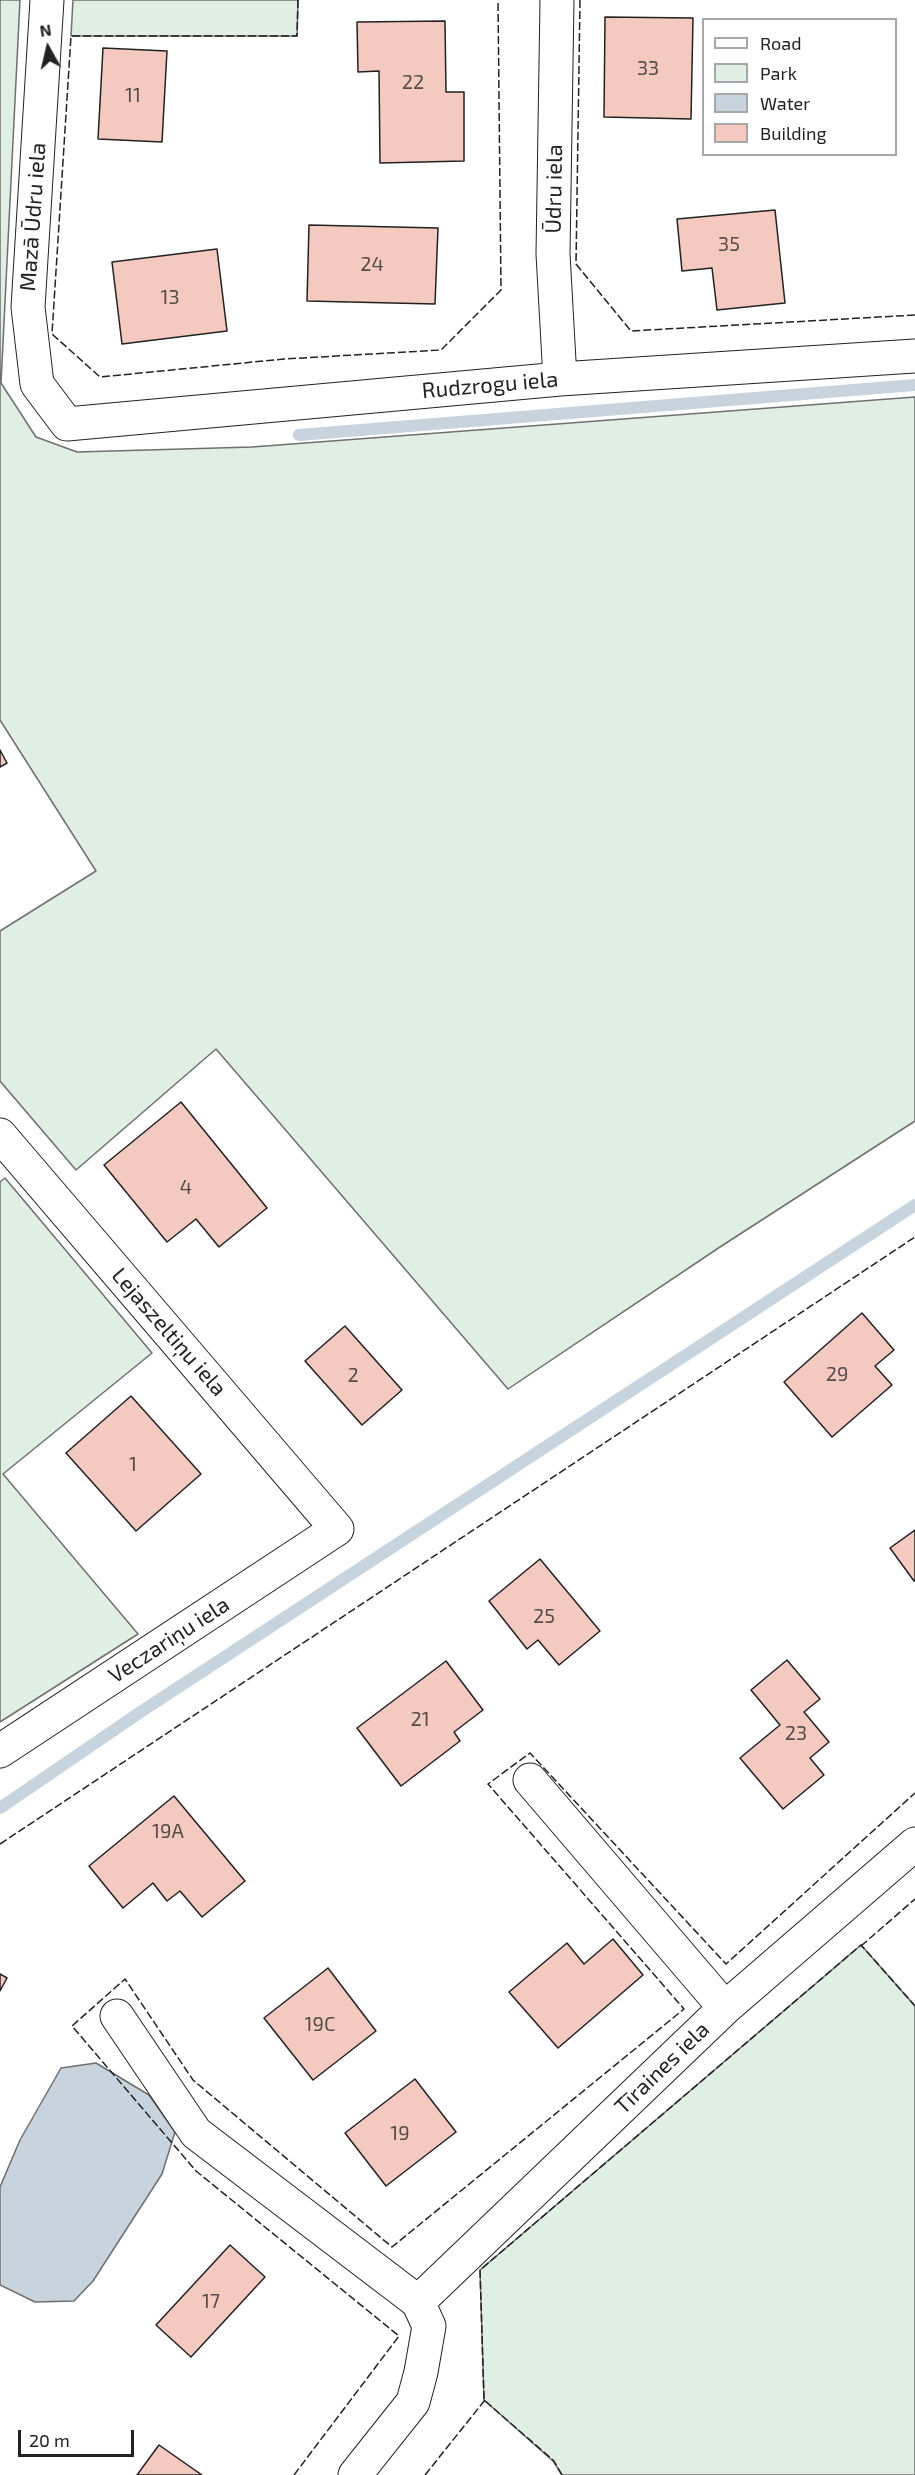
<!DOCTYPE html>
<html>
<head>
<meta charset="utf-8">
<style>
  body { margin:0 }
  #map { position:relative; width:915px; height:2475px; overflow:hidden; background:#fff; font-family:"Exo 2",sans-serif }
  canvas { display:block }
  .legend { position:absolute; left:702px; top:18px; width:195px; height:138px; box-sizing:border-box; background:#fff; border:2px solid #a7a7a7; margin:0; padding:8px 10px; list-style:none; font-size:18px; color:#222 }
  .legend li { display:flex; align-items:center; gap:12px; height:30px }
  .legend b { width:30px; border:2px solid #a7a7a7 }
  .north { position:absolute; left:18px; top:18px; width:60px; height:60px; -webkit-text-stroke:4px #fff; paint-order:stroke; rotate:352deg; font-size:16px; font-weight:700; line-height:24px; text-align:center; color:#222 }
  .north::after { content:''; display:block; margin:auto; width:21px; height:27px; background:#222; clip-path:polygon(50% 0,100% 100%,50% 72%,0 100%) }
  .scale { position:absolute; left:18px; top:2430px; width:116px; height:27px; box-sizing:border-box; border:3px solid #222; border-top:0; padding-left:8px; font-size:18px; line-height:21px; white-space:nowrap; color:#222; -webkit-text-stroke:4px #fff; paint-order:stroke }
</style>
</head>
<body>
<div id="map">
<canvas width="915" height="2475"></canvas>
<ul class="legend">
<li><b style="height:8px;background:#fff"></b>Road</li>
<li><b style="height:16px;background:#e0efe3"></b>Park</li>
<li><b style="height:16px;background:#c7d3dd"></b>Water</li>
<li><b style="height:16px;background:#f3c9c0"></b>Building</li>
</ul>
<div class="north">N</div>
<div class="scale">20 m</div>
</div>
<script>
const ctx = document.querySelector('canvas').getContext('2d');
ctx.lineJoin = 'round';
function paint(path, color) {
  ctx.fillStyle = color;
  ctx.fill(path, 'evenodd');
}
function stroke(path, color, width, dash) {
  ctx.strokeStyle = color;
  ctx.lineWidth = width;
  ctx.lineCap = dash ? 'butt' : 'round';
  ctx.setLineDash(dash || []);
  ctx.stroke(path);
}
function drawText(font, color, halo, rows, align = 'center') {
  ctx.font = font + ' "Exo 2",sans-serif';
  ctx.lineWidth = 4.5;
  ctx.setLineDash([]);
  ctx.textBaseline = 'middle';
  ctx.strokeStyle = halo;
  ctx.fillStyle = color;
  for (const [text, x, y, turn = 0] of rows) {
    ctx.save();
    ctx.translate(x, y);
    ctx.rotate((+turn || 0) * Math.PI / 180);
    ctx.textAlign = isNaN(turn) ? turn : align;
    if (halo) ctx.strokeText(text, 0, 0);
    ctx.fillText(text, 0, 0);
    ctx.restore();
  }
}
const green = new Path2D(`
  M0,0H20L1,383L36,437L77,452L252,447L915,397V1121L720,1247L508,1389L216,1049L76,1170L0,1081V931L96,871L0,720Z
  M73,0H298L297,36H71Z
  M5,1178L152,1353L3,1474L138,1634L0,1722V1182Z
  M861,1945L915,2006V2475H562L553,2461L484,2400L480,2270Z`);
paint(green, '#e0efe3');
stroke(green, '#6f6f6f', 1.5);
const water = new Path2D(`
  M96,2063L149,2095L175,2132L162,2174L93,2281L74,2301L35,2302L0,2285V2187L20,2140L61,2068Z`);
paint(water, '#c7d3dd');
stroke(water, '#6f6f6f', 1.5);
stroke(new Path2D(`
  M299,435L915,385
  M0,1808L139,1713L915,1205`), '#c7d3dd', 12);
const building = new Path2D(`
  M605,17L693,18L691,119L604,117Z
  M445,21L446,92H464V161L380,163L379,71L358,72L357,22Z
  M103,48L167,51L162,142L98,139Z
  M775,210L785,303L717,310L712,268L682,271L677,219Z
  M309,225L438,228L435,304L307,301Z
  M217,249L227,331L122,344L112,262Z
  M0,750L7,763L0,767Z
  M181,1102L267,1208L219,1247L196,1219L167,1242L104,1165Z
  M862,1313L894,1350L875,1366L892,1385L832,1437L784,1382Z
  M345,1326L402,1390L362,1425L305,1361Z
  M131,1396L201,1474L136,1531L66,1453Z
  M915,1530V1581H914L890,1548Z
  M540,1559L600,1631L559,1665L538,1640L527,1649L489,1601Z
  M787,1660L820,1699L804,1712L829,1742L810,1758L824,1775L783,1809L740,1758L780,1725L751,1690Z
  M446,1661L483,1710L454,1732L460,1741L401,1786L357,1728Z
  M174,1796L245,1881L202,1917L180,1891L167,1901L153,1883L123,1908L89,1866Z
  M613,1939L643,1975L558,2048L509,1992L567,1943L584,1964Z
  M328,1968L376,2031L313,2080L264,2018Z
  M0,1974L7,1978L0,1991Z
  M415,2079L456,2132L386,2186L345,2133Z
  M230,2245L265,2277L191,2357L156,2325Z
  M159,2445L202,2475H137Z`);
paint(building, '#f3c9c0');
stroke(building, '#222', 1.5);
const minor = new Path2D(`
  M47,0L28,307L37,384L67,424L560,379L915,356
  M557,0L553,254L560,379
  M0,1135L337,1529L0,1751
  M530,1780L725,2008
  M117,2016L196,2133L418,2302L429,2326L421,2372L413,2402L355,2475
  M418,2302L725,2008L915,1844`);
stroke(minor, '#222', 35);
stroke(minor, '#fff', 33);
stroke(new Path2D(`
  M298,0L297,36H71L52,334L100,377L284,359L441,350L501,290L498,0
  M580,0L576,264L631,331L915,315
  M0,1844L915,1237
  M861,1946L915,1899
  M294,2475L399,2336L196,2171L72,2026L125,1979L193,2080L392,2247L684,2009L488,1784L530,1753L726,1964L915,1793
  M425,2475L485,2400
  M562,2475L554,2461L484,2400L480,2270L861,1945L915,2006`), '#222', 1.5, [8, 3]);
drawText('20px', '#564c4a', null, [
  ["33",648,68],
  ["22",413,82],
  ["11",133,95],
  ["35",729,244],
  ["24",372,264],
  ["13",170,297],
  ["4",186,1187],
  ["29",837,1374],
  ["2",353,1375],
  ["1",133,1464],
  ["25",544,1616],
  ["21",420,1719],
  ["23",796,1733],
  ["19A",168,1831],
  ["19C",320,2024],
  ["19",400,2133],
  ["17",211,2301]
]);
drawText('22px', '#222', '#fff', [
  ["Ūdru iela",554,189,-89],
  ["Mazā Ūdru iela",33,217,-86],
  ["Rudzrogu iela",490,385,-5],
  ["Lejaszeltiņu iela",169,1332,49],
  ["Veczariņu iela",169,1640,-33],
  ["Tīraines iela",662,2068,-44]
]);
</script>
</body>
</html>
